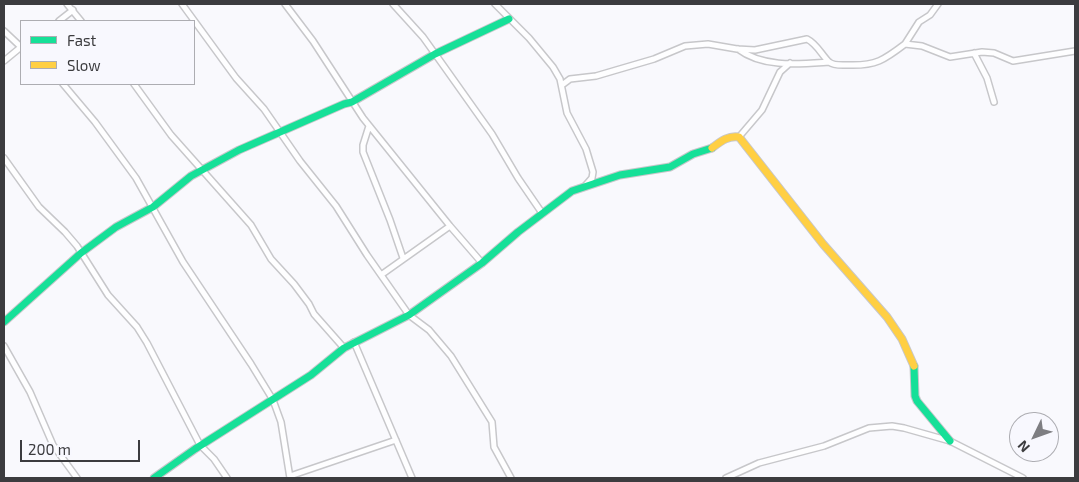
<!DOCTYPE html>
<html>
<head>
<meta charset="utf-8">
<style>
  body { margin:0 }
  #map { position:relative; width:1079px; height:482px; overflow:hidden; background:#f9f9fd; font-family:"Exo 2",sans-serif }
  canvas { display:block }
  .frame { position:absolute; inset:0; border:5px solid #3c3c3f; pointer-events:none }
  .legend { position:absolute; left:20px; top:20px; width:175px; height:65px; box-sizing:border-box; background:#f8f8fe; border:1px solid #adadb2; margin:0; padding:6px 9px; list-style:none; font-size:15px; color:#3c3c3f }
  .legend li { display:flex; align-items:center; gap:10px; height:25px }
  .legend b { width:25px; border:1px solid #adadb2 }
  .north { position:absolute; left:1009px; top:412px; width:50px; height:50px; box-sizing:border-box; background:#f8f8fe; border:1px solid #adadb2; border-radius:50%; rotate:228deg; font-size:14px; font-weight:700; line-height:20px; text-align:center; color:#3c3c3f }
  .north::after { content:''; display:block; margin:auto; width:18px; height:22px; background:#7e7e82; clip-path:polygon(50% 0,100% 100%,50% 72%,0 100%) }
  .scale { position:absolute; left:20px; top:440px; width:120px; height:22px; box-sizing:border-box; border:2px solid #3c3c3f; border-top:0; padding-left:6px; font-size:15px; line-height:18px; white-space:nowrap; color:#3c3c3f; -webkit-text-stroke:4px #f8f8fe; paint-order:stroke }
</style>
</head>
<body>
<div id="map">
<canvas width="1079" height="482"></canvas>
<div class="frame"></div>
<ul class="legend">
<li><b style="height:6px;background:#16e098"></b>Fast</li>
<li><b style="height:6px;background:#ffcf43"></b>Slow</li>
</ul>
<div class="north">N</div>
<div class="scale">200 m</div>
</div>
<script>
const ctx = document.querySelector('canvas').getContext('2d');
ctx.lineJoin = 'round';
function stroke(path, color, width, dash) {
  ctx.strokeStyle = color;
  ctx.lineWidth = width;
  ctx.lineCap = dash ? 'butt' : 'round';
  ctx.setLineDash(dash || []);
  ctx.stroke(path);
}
const street = new Path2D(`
  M67,4L81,21
  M182,4L236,78L264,109L300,161L336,206L367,255L409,315L429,330L451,356L492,422L494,447L511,478
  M285,4L313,41L363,118L450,226L482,263
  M393,4L423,37L443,65L492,134L518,178L542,213
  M495,4L529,38L553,67L560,79L567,113L586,149L593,172L592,178L585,186
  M59,21L73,10
  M4,31L21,47
  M905,44L919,22L930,15L938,4
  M738,49C763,68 799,64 829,62
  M974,53L987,78L994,102
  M4,61L21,47
  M63,84L95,122L136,178L183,262L251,364L273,400L281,422L290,478
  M134,84L171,135L251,225L271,259L294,284L309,304L314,314L344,348
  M562,85L570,79L596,76L613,71L654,59L685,46L708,44L737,49L755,50L807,39C817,44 821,54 829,62C834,66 842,65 848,65C876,66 884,60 905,44L922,46L950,57L982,52L994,53L1013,61L1075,51
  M369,126L363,145V152L390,220L403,258
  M739,137L762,110L780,72L790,63
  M4,158L39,207L65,232L77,246L108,295L137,327L147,343L200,445L214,459L227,478
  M381,275L450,226
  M354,342L412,478
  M4,346L30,392L53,445L77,478
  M290,476L396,440
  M726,478L759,463L824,446L869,428L892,426L904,428L950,441L1023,478`);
const fast = new Path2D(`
  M4,322L81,253L116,227L153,207L191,176L239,150L344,104L352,102L435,54L509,19
  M914,366L915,396L917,401L950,441
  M154,478L195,449L311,375L344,348L409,315L482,263L518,232L572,191L620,175L670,167L693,154L712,148`);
const slow = new Path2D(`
  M712,148C720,142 728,135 739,137L823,244L887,317L902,339L914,366`);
stroke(street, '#c7c7ca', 8);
stroke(fast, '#c7c7ca', 9);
stroke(slow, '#c7c7ca', 9);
stroke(street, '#fefeff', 5);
stroke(fast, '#16e098', 7);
stroke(slow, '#ffcf43', 7);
</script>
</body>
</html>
